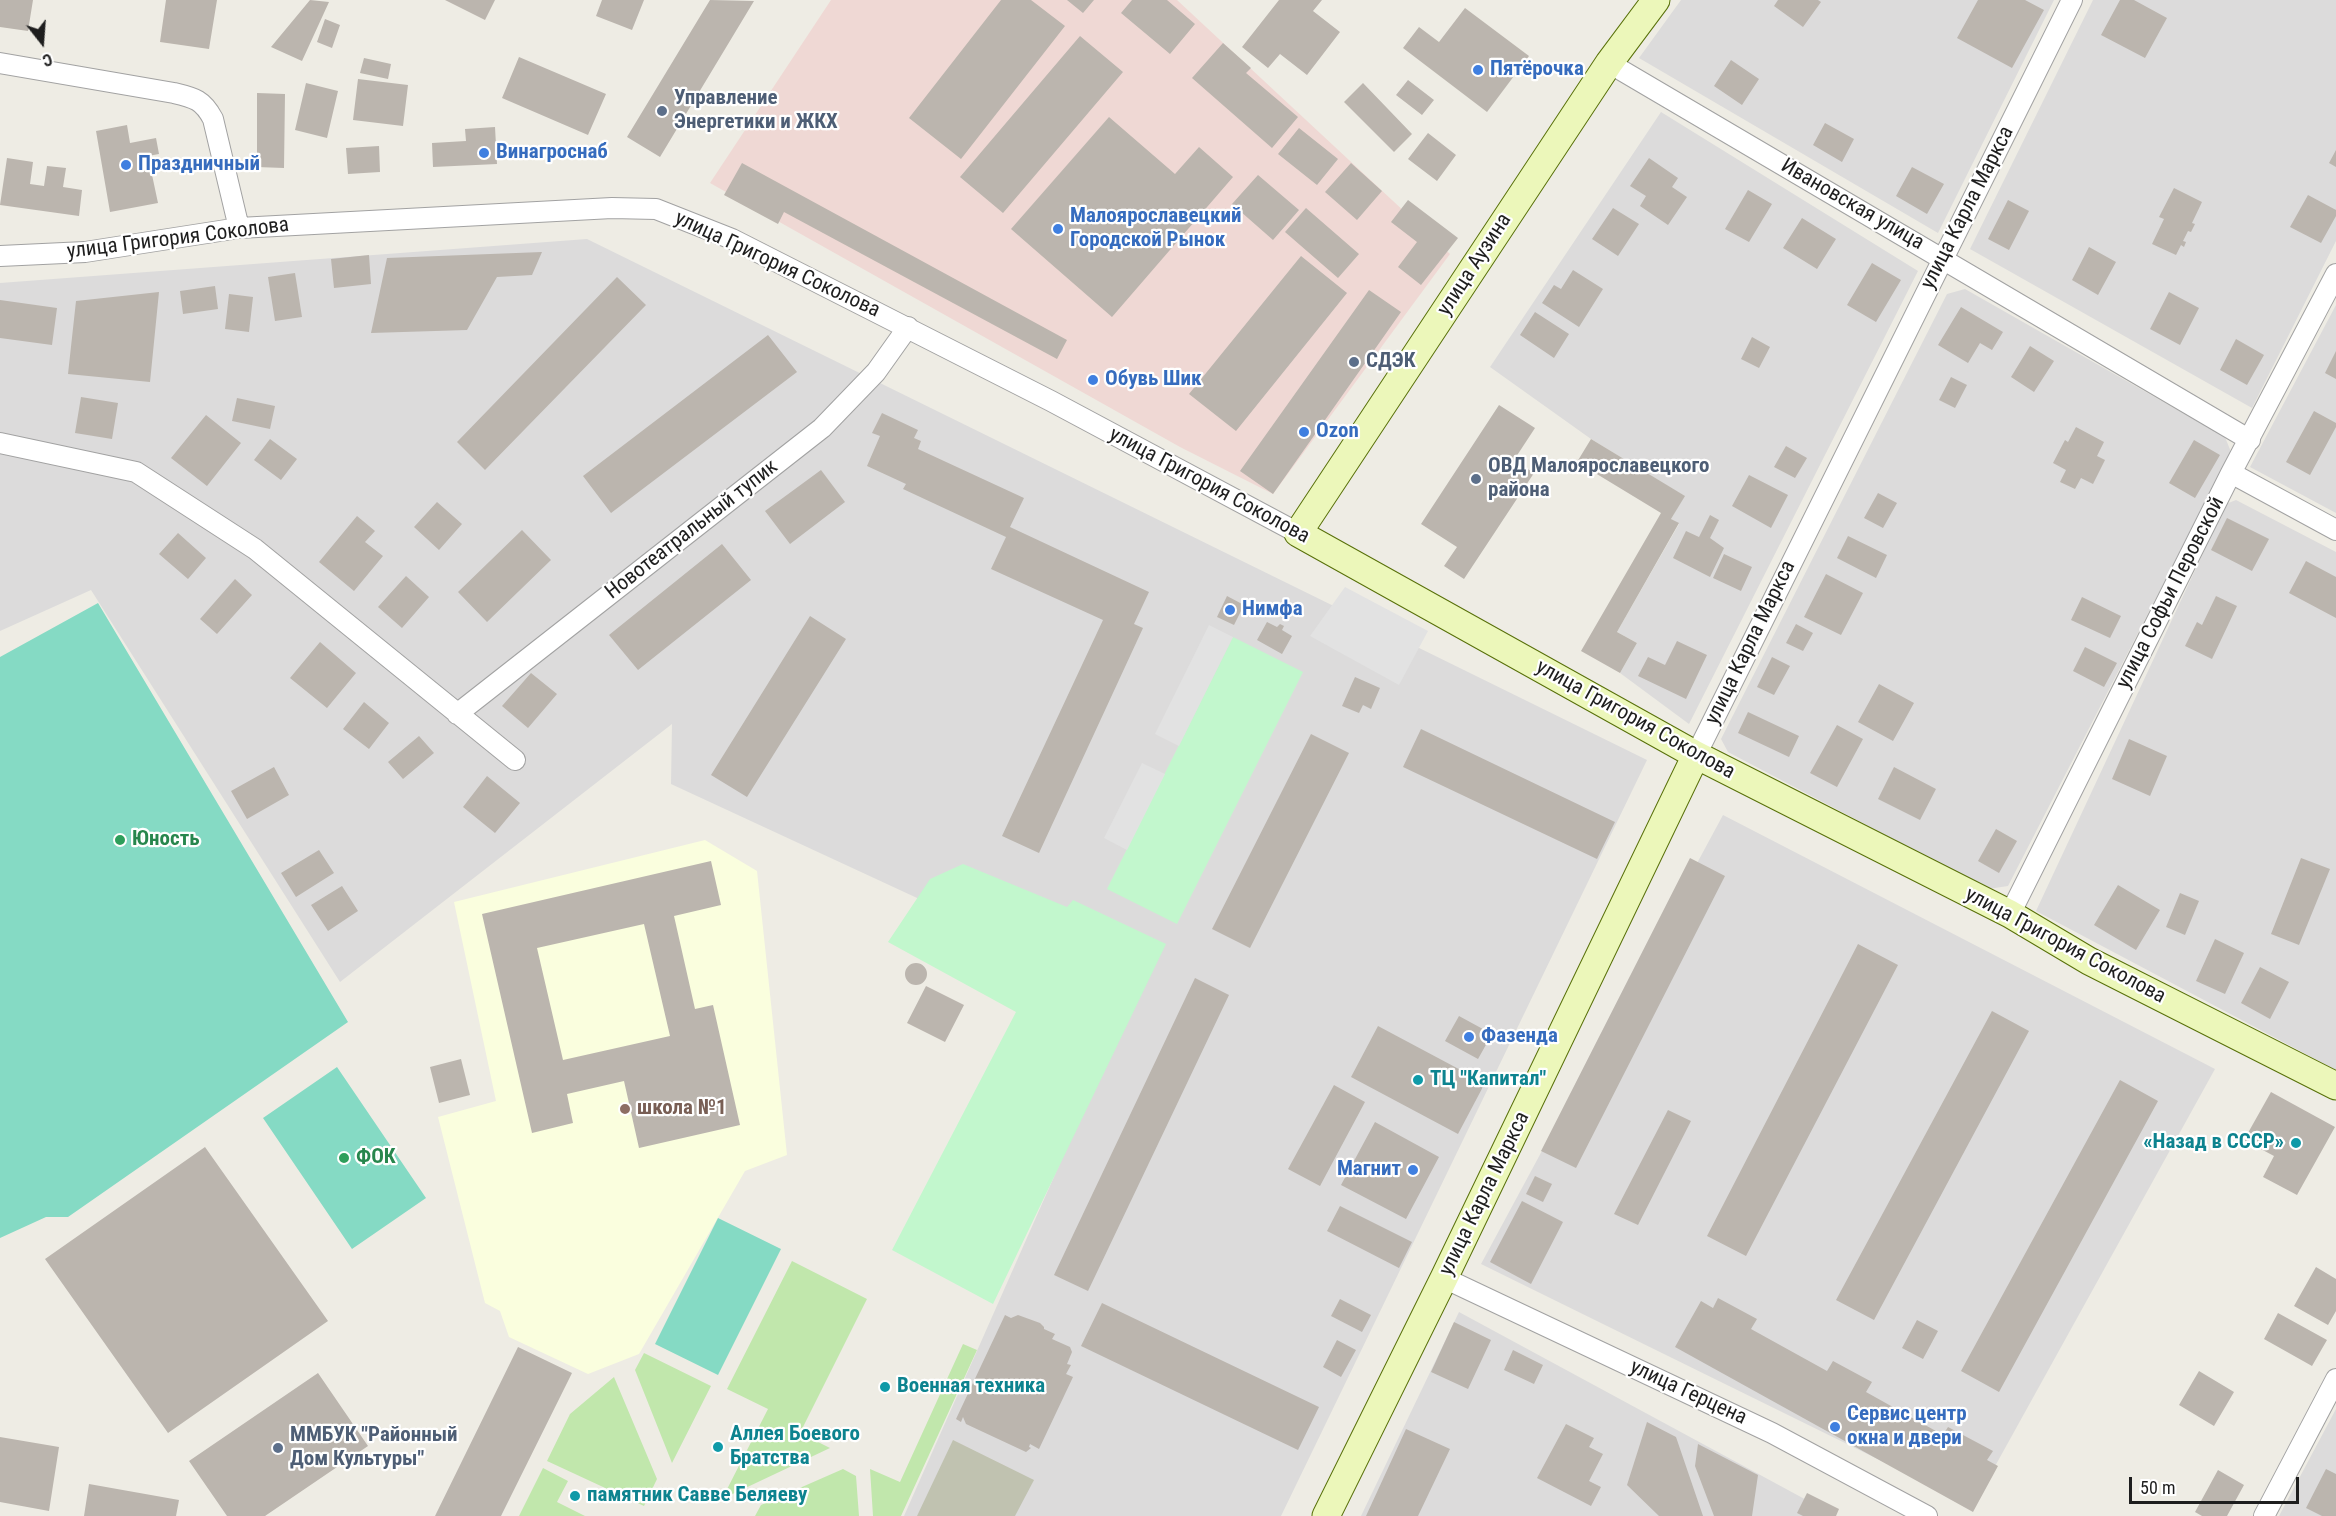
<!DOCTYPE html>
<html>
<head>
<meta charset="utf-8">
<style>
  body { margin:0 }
  #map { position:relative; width:2336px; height:1516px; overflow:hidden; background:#eeece4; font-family:"Roboto Condensed",sans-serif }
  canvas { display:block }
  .north { position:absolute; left:12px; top:12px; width:60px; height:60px; -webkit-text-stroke:4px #fff; paint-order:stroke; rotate:163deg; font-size:16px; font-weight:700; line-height:24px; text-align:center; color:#1e1e1e }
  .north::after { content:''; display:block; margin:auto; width:21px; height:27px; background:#1e1e1e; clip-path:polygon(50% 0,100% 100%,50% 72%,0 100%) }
  .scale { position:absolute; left:2129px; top:1477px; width:170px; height:27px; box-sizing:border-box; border:3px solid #1e1e1e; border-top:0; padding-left:8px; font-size:18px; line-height:21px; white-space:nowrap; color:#1e1e1e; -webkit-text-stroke:4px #fff; paint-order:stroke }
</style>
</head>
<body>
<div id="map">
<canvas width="2336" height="1516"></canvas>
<div class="north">С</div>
<div class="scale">50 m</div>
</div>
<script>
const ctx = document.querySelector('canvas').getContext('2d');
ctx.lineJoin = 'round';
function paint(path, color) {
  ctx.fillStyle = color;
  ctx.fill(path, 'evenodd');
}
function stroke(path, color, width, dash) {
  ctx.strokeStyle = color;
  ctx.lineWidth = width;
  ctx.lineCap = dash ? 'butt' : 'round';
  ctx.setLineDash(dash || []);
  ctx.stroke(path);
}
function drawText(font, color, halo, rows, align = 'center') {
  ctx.font = font + ' "Roboto Condensed",sans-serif';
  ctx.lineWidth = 4.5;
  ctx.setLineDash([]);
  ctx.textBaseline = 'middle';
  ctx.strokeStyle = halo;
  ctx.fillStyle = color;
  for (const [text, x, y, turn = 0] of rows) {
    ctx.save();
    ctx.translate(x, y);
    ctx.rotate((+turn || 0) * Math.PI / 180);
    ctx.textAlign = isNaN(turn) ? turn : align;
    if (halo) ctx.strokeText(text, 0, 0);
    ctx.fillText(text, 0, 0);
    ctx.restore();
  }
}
paint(new Path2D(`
  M1681,0H2054L1938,233L1639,58Z
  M2093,0H2336V241L2252,408L1970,249Z
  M1661,112L1918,271L1689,724L1620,673L1637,643L1617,632L1679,524L1671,519L1684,496L1591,439L1490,367Z
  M587,239L1647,760L1281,1516H904L1133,998L671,784L672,724L340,982L91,590L0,631V283Z
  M1965,289L2225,437L2231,452L2008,886L1988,889L1728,752L1721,739L1947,294Z
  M2336,305V513L2250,467Z
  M2236,500L2336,552V1070L2036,911L2226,504Z
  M1723,815L2215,1069L1973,1506L1481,1264Z
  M1459,1312L1836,1516H1361Z
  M2336,1409V1516H2279Z`), '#dcdbdb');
paint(new Path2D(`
  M831,0H1177L1450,254L1273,494L1180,447L710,183Z`), '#efd8d4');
paint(new Path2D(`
  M705,840L757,871L787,1155L745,1171L639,1354L588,1374L509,1337L500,1311L485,1303L438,1117L496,1101L454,902Z`), '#fafede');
paint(new Path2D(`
  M953,1440L1034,1480L1015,1516H917Z`), '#c0c2b0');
paint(new Path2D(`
  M792,1261L867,1299L800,1433L830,1448L722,1499L768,1409L727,1389Z
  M963,1344L977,1350L901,1516H873L870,1469L900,1482Z
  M644,1353L711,1386L672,1463L635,1370Z
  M614,1377L657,1479L644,1506L547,1461L570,1414Z
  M543,1468L568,1481L557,1502L585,1516H519Z
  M843,1469L856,1476L859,1516H755L761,1505Z`), '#c1e7ac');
paint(new Path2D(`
  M1233,637L1303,672L1177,924L1107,889Z
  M963,864L1067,907L1073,900L1166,944L993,1304L892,1250L1016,1012L888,942L930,879Z`), '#c2f7cd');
paint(new Path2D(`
  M98,603L348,1022L68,1217H46L0,1238V657Z
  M337,1067L426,1198L352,1249L263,1118Z
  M718,1218L781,1249L718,1375L655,1344Z`), '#85dac4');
paint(new Path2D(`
  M1345,587L1428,631L1399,685L1310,636Z
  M1209,625L1233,637L1179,746L1155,734Z
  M1142,763L1165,774L1127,850L1104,838Z`), '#e2e2e2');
paint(new Path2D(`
  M0,0H33L28,31L0,27Z
  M166,0H217L209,49L160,42Z
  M310,0L329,2L302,61L271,47Z
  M445,0H495L485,20Z
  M602,0H644L632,30L596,16Z
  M710,0L754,1L660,157L627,137Z
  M1001,0H1031L1065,26L961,159L909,118Z
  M1067,0H1094L1083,13Z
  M1132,0H1167L1195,24L1170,54L1121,13Z
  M1279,0H1322L1313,11L1340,32L1307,75L1280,54L1268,68L1242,47Z
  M1778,0H1818L1821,2L1803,27L1774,6Z
  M1978,0H2025L2044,10L2012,68L1957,38Z
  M2120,0H2134L2167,18L2145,58L2101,35Z
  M1465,8L1529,56L1487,112L1403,48L1419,27L1439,42Z
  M325,19L340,25L332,48L317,42Z
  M1080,36L1123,72L1003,213L960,177Z
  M1223,43L1251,68L1246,73L1298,117L1272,148L1192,78Z
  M519,57L606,94L588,135L502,98Z
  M364,58L391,64L388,79L360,73Z
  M1731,60L1759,79L1742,105L1714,86Z
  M358,79L408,85L403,126L353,120Z
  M1408,80L1434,100L1422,115L1396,95Z
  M306,83L338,91L327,138L295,130Z
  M1363,83L1412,134L1394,152L1344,102Z
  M257,93L285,94L284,168L257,167Z
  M1109,117L1175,174L1199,147L1233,177L1112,317L1011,229Z
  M1825,123L1854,139L1842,162L1813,145Z
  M127,125L130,143L156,138L159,154L148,156L158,203L110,212L96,131Z
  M495,127L497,164L433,167L432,143L466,141L465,129Z
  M1299,128L1338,159L1317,185L1278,154Z
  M1428,133L1456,155L1437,181L1408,159Z
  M379,146L380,172L348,174L346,148Z
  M2336,150V167L2329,163Z
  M7,158L33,162L30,184L44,186L47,166L66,168L63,187L82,190L79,216L0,205Z
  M1649,158L1678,178L1672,187L1687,197L1668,225L1640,206L1646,196L1630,186Z
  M742,163L1067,340L1057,359L784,212L778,224L724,195Z
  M1351,163L1382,191L1357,220L1325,192Z
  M1912,167L1944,184L1927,214L1896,196Z
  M1258,175L1299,210L1273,240L1232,204Z
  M2174,188L2202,202L2192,223L2195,224L2191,232L2188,231L2183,241L2186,242L2184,247L2181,245L2176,255L2152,244L2164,219L2159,217Z
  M1748,190L1772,204L1749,242L1725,229Z
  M2308,195L2336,210V216L2321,243L2290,227Z
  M1408,200L1458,238L1421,285L1398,267L1417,242L1391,222Z
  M2008,200L2029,211L2009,250L1988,239Z
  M1306,208L1359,254L1338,278L1285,232Z
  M1613,208L1639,224L1618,256L1592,239Z
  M1802,218L1836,239L1817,269L1783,248Z
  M2089,247L2116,262L2098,295L2072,280Z
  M542,252L532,275L497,277L467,330L371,333L387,258Z
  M369,255L371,284L334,288L331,259Z
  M1301,256L1347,293L1236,431L1189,394Z
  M1872,263L1901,280L1876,322L1847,305Z
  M1573,270L1603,289L1579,327L1542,303L1554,285L1561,289Z
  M295,273L302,317L275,321L268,277Z
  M617,277L646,305L485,470L457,442Z
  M215,286L218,309L183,314L180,291Z
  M1369,290L1401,312L1273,494L1240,471Z
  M159,292L150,382L68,374L76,301Z
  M2169,292L2199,308L2180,345L2150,329Z
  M229,294L253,297L249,332L225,329Z
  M0,300L57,308L52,345L0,338Z
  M1961,307L2003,332L1992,350L1980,343L1968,363L1938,345Z
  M1535,312L1569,334L1554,358L1520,335Z
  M768,335L797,372L611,513L583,476Z
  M1752,337L1770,347L1759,368L1741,359Z
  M2236,339L2264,355L2247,385L2220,370Z
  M2030,346L2054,361L2034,392L2011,377Z
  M2336,351V379L2325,373Z
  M1951,377L1967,385L1955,408L1939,400Z
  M81,397L118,403L112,439L75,433Z
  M237,398L275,406L270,429L232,421Z
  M1499,405L1535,428L1514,460L1534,473L1464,579L1444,566L1457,547L1421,524Z
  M2314,411L2336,423V427L2310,475L2286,462Z
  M882,413L918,430L914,438L921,441L918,449L1024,498L1010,527L1149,592L1134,624L1143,628L1039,853L1002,836L1103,620L991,569L1006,537L903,489L906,484L867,466L880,436L872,433Z
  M206,415L241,443L207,486L171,458Z
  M2076,427L2104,442L2097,456L2105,460L2093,484L2081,478L2075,489L2060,482L2066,470L2053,463L2065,440L2068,442Z
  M270,439L297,459L281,480L254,460Z
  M1591,439L1685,496L1671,519L1679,523L1617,632L1637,643L1620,673L1581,651L1661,513L1577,462Z
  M2194,440L2220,455L2195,498L2169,483Z
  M1786,446L1807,458L1795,478L1774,467Z
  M821,470L845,502L790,544L765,511Z
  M1749,475L1788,495L1771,528L1732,506Z
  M1878,493L1897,503L1883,528L1864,518Z
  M437,502L462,524L439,550L414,527Z
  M1710,515L1719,520L1710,538L1724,548L1710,577L1673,558L1686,531L1699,537Z
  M357,516L375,531L365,542L383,556L354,591L319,562Z
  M2227,518L2269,539L2252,571L2211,550Z
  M522,530L551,560L487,622L458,592Z
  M178,533L206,558L188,579L159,554Z
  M1848,536L1887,555L1876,578L1837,558Z
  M722,544L751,580L638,670L609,635Z
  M1724,554L1752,567L1741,591L1713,578Z
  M2306,561L2336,577V618L2289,593Z
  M1826,574L1863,593L1841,635L1804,617Z
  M406,576L429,597L402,628L378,607Z
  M235,579L252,595L217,634L200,619Z
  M1227,596L1244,605L1234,625L1217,617Z
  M2216,596L2237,606L2212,659L2185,646L2197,622L2202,625Z
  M2082,597L2121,616L2110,638L2071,620Z
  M810,616L846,639L747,797L711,775Z
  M1267,622L1277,627L1280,624L1284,626L1282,630L1292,636L1282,654L1257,640Z
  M1796,624L1813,633L1803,651L1786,643Z
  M1677,641L1707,655L1686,699L1638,676L1648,657L1665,665Z
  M320,642L356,673L327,708L290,678Z
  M2085,647L2117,663L2104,687L2073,671Z
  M1772,657L1790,666L1774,695L1757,687Z
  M531,673L557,694L528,728L502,706Z
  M1355,677L1380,688L1371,709L1363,705L1359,713L1342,706Z
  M1879,684L1914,703L1893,741L1858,722Z
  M364,702L389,723L369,749L343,729Z
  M1748,712L1799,736L1789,757L1738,733Z
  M1837,725L1863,739L1837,787L1810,773Z
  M1421,729L1615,822L1597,859L1403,767Z
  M1311,734L1349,753L1250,948L1212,929Z
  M419,736L434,753L403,779L388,762Z
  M2129,739L2167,756L2150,796L2112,779Z
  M274,767L289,795L247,819L231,791Z
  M1894,767L1936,789L1920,820L1878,799Z
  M487,776L520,803L495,833L463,807Z
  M1996,829L2017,841L1999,873L1978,861Z
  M319,850L334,873L296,897L281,873Z
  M1690,858L1725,876L1576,1168L1541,1151Z
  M2301,858L2330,869L2299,945L2271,934Z
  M711,861L721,905L674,916L695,1009L713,1005L740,1125L639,1148L624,1081L567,1094L573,1123L532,1133L482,914ZM644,924L670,1036L563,1060L537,948Z
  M2118,885L2160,910L2136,950L2094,925Z
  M342,886L358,911L328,931L311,905Z
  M2180,893L2199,901L2185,935L2166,927Z
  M2215,939L2244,953L2225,994L2196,981Z
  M1858,944L1898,965L1746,1256L1707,1236Z
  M905 974a11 11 0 1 1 22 0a11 11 0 1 1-22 0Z
  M2260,967L2289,982L2270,1019L2241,1003Z
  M1195,978L1229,995L1088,1291L1054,1275Z
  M926,986L964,1005L945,1042L907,1023Z
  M1992,1011L2029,1031L1874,1320L1836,1300Z
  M1459,1016L1492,1034L1478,1059L1445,1041Z
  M1378,1026L1485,1083L1458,1134L1351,1077Z
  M461,1059L470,1095L439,1103L430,1067Z
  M2120,1080L2158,1101L1999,1392L1961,1371Z
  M1334,1085L1365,1102L1320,1186L1288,1169Z
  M2271,1092L2335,1127L2297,1195L2263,1177L2274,1156L2244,1140Z
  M1668,1110L1691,1121L1638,1225L1614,1214Z
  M1375,1122L1439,1157L1406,1219L1341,1185Z
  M205,1147L328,1321L168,1433L45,1259Z
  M1535,1176L1552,1184L1543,1202L1526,1194Z
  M1522,1201L1563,1222L1531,1284L1490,1262Z
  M1340,1206L1412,1242L1399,1268L1327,1231Z
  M2316,1267L2336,1279V1311L2328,1325L2294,1306Z
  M1718,1298L1757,1319L1751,1329L1827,1371L1833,1361L1872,1382L1866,1392L1943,1435L1948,1427L1993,1451L1987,1460L1998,1466L1973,1512L1675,1347L1701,1301L1713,1308Z
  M1340,1299L1371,1315L1362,1332L1331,1316Z
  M1102,1303L1319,1407L1298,1450L1081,1346Z
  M2278,1313L2327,1340L2312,1366L2264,1339Z
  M1005,1315L1011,1318L1018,1315L1040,1323L1044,1327V1329L1055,1334L1052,1339L1070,1347L1072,1352L1067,1364L1071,1365L1066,1374L1073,1377L1039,1449L1030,1444L1029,1447L1031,1448L1026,1452L966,1424L963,1417L961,1422L956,1419Z
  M1917,1320L1938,1331L1923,1359L1902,1348Z
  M1454,1322L1491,1340L1468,1389L1431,1372Z
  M1337,1340L1356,1350L1341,1377L1323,1367Z
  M518,1347L572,1373L501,1516H435Z
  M1513,1350L1543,1365L1534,1384L1504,1370Z
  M2199,1371L2234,1392L2214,1426L2179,1405Z
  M318,1373L368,1446L265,1516H227L189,1461Z
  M1647,1422L1676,1437L1703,1516H1659L1627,1485Z
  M1566,1424L1594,1438L1589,1447L1603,1454L1589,1481L1601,1487L1591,1506L1537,1478Z
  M1406,1429L1450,1449L1418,1516H1366Z
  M0,1437L59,1447L49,1511L0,1502Z
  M1698,1444L1758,1475L1752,1516H1714L1695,1466Z
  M2326,1469L2336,1474V1516H2322L2306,1508Z
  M2218,1470L2244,1485L2227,1516H2202L2195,1512Z
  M89,1484L179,1500L176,1516H84Z
  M1807,1493L1839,1509L1836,1516H1803L1797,1513Z`), '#bbb5ae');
const street = new Path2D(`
  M0,63L174,93C195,98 203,100 213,119L239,228
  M1609,63L2250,440
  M0,256L85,252L239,228L612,208L656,209L732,239L1051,401L1298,533
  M0,443L136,472L255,549L515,760
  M2231,473L2336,530
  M457,714L822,428L876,372L908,327
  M1696,755L2072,0
  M2010,914L2231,473L2336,274
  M1444,1278L1772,1433L1927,1516
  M2264,1516L2336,1379`);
const secondary = new Path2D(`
  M1656,0L1609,63L1298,533L1696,755L2010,914L2089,961L2336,1086
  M1326,1516L1444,1278L1696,755`);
stroke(street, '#a2a2a2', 22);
stroke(secondary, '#587009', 29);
stroke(street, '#fff', 20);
stroke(secondary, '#ecf7ba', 27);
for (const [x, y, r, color] of [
  [1478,70,6,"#3f7fe0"],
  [662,111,6,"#5c6f8a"],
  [484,153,6,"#3f7fe0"],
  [126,165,6,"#3f7fe0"],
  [1058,229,6,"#3f7fe0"],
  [1354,362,6,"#5c6f8a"],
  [1093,380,6,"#3f7fe0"],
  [1304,432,6,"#3f7fe0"],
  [1476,479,6,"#5c6f8a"],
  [1230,610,6,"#3f7fe0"],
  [120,840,6,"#2e9e5b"],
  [1469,1037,6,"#3f7fe0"],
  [1418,1080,6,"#0f9aa8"],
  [625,1109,6,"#8d6e63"],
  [2296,1143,6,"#0f9aa8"],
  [344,1158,6,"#2e9e5b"],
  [1413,1170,6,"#3f7fe0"],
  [885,1387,6,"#0f9aa8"],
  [1835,1427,6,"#3f7fe0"],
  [718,1447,6,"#0f9aa8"],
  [278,1448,6,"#5c6f8a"],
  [575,1496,6,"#0f9aa8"]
]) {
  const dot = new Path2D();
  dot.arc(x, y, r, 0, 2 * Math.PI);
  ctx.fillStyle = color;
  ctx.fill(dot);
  stroke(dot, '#fff', 2);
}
drawText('bold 21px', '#366cbe', '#fff', [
  ["Пятёрочка",1490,70],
  ["Винагроснаб",496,153],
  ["Праздничный",138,165],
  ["Малоярославецкий",1070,217],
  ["Городской Рынок",1070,241],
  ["Обувь Шик",1105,380],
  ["Ozon",1316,432],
  ["Нимфа",1242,610],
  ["Фазенда",1481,1037],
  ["Магнит",1401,1170,"right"],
  ["Сервис центр",1847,1415],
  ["окна и двери",1847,1439]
], 'left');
drawText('bold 21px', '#4e5e75', '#fff', [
  ["Управление",674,99],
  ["Энергетики и ЖКХ",674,123],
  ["СДЭК",1366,362],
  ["ОВД Малоярославецкого",1488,467],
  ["района",1488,491],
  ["ММБУК \"Районный",290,1436],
  ["Дом Культуры\"",290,1460]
], 'left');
drawText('21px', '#1e1e1e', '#fff', [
  ["Ивановская улица",1852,205,30],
  ["улица Карла Маркса",1968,208,-63],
  ["улица Григория Соколова",178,239,-7],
  ["улица Григория Соколова",777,265,25],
  ["улица Аузина",1475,265,-57],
  ["улица Григория Соколова",1209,486,28],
  ["Новотеатральный тупик",692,530,-38],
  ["улица Софьи Перовской",2171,593,-63],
  ["улица Карла Маркса",1751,643,-64],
  ["улица Григория Соколова",1635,720,29],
  ["улица Григория Соколова",2065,946,28],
  ["улица Карла Маркса",1485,1194,-64],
  ["улица Герцена",1688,1393,25]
]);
drawText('bold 21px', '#27864d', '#fff', [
  ["Юность",132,840],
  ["ФОК",356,1158]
], 'left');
drawText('bold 21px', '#0d838f', '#fff', [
  ["ТЦ \"Капитал\"",1430,1080],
  ["«Назад в СССР»",2284,1143,"right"],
  ["Военная техника",897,1387],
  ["Аллея Боевого",730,1435],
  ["Братства",730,1459],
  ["памятник Савве Беляеву",587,1496]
], 'left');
drawText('bold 21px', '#785e54', '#fff', [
  ["школа №1",637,1109]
], 'left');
</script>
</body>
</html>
